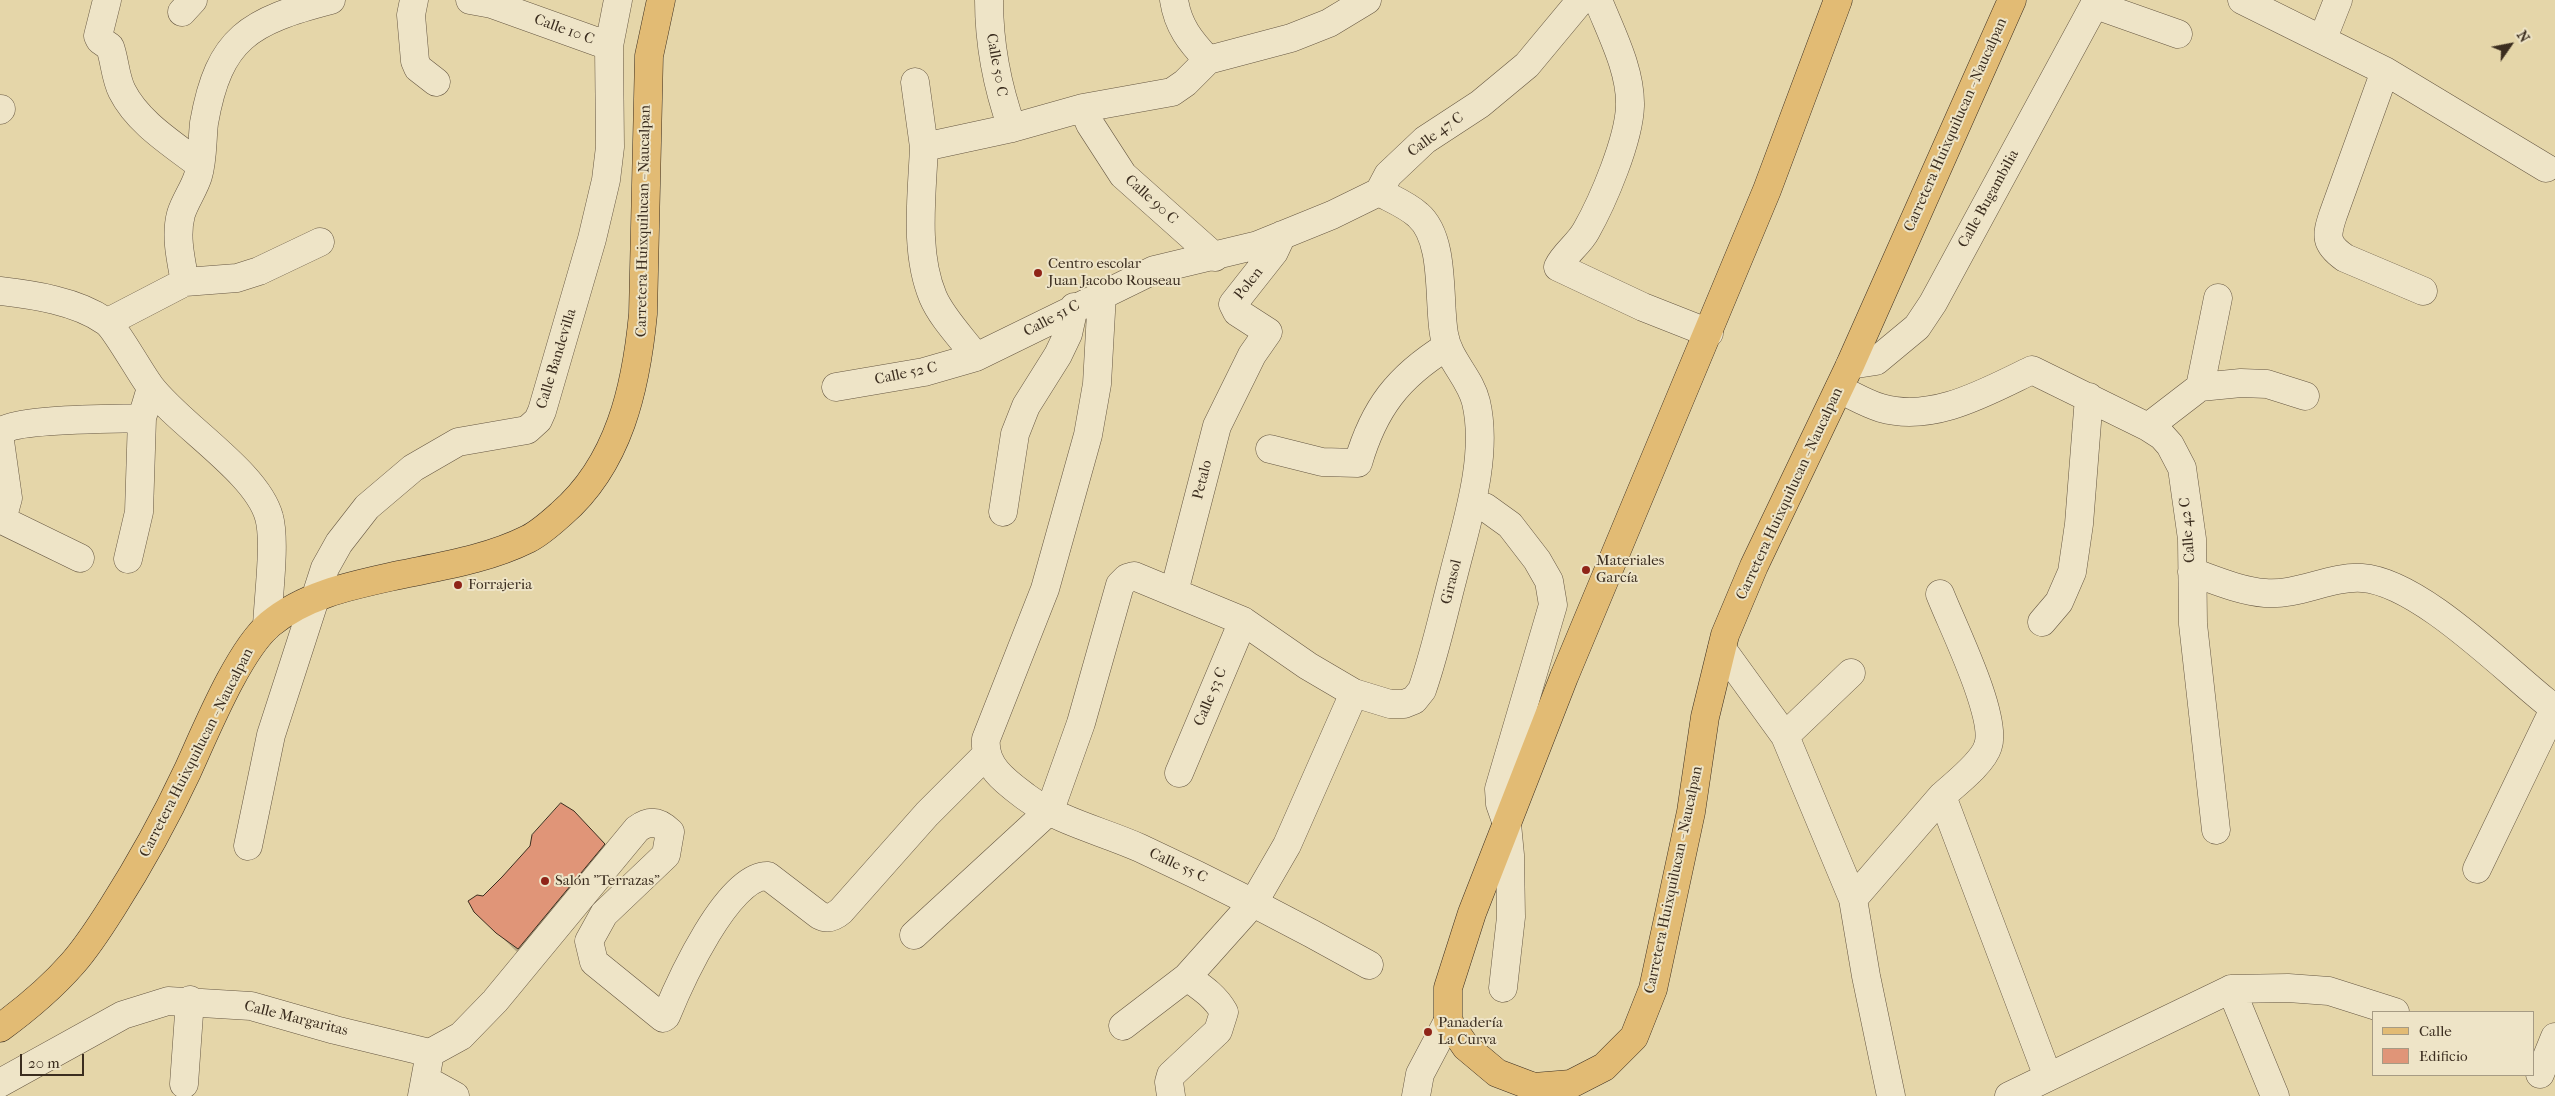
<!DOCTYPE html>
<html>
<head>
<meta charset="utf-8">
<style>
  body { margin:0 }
  #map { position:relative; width:2555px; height:1096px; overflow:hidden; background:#e5d6a9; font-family:"IM FELL French Canon",serif }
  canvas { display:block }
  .legend { position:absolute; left:2372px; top:1011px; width:162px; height:65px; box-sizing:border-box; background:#eee4c7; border:1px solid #a69b84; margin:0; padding:6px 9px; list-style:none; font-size:15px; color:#3b2d1f }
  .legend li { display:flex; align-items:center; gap:10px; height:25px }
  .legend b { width:25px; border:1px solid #a69b84 }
  .north { position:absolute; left:2485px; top:20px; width:50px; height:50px; -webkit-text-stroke:4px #eee4c7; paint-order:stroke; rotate:57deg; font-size:14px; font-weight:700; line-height:20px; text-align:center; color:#3b2d1f }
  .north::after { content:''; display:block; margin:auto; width:18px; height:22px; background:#3b2d1f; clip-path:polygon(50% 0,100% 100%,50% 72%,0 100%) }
  .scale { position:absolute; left:20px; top:1054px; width:64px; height:22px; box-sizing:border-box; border:2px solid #3b2d1f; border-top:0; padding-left:6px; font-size:15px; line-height:18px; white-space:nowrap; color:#3b2d1f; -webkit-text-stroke:4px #eee4c7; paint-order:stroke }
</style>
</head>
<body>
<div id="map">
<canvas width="2555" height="1096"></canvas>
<ul class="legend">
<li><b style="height:6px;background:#e2bb74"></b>Calle</li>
<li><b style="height:14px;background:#e09578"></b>Edificio</li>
</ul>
<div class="north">N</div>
<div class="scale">20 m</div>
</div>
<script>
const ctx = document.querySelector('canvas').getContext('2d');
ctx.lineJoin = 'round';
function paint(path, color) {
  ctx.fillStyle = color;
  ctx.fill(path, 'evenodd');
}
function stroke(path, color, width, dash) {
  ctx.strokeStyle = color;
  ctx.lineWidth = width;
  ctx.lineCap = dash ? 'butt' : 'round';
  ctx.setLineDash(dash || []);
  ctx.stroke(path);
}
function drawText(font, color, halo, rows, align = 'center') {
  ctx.font = font + ' "IM FELL French Canon",serif';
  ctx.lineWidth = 4;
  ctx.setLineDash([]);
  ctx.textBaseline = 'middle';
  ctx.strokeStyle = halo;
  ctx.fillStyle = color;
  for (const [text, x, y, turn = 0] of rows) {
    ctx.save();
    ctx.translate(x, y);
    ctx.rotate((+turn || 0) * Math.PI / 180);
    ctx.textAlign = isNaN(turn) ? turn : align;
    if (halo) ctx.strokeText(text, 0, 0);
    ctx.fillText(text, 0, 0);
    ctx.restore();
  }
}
paint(new Path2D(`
  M593,832L623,864L538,967L517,952L475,911L484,897L531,846Z`), '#0003');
const building = new Path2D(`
  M561,803L574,811L605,844L518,949L496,933L474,912L468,901L477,895L483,896L502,877L530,846L532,835Z`);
paint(building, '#e09578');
stroke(building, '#3b2d1f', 1);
const minor = new Path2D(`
  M107,0L98,36L100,40L110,47C115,61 115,77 122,91C138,123 173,144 200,165
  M414,0L411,15L415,61L418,68L436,82
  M470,0L492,4L609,46
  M989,0C989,44 997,86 1012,128
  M1174,0C1178,26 1190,41 1208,60
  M1598,0C1611,33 1631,70 1630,106C1629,140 1603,201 1586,231C1579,244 1564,254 1558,267L1643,307L1709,333
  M2242,0L2385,71L2546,168
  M2096,5L2178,34
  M182,12L193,0
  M2323,38L2338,0
  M2385,71L2333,215C2326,236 2325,244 2345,258L2423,291
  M915,82L924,147L1012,128L1083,108L1172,92L1185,83L1208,60L1291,38L1329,23L1367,0
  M1083,108L1090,124L1123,175L1215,257
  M0,110L1,109
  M924,147C922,195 914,252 933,297C942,318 962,338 976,357
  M185,282C181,260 175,236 181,214C185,201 194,189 198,176C203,159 202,141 204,123C219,37 250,21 331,0
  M0,291C34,295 76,301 105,321C115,327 140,373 150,386C179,425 257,472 269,517C276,541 268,599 267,627
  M1102,294L1097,384L1088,435L1045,589L986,739C983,766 1006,782 1026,797C1060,822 1102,831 1140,848C1218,884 1294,923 1369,965
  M108,322L185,282L237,278L259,271L320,242
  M1850,365L1876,361L1917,327L1933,303L2097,0
  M836,387L924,372L976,357L1154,270L1258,245L1332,215L1379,192L1388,175L1425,140L1480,104L1527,65L1581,0
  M2200,387L2218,298
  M1839,389C1852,395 1867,404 1881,408C1933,423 1986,392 2032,370L2148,427L2162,436L2170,445L2182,468L2192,539L2193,624L2216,830
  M2148,427L2200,387L2241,383L2267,384L2305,396
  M0,432C15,418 117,419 142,418
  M0,441L8,498L2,520L80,558
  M1270,449L1322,462L1358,463C1374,408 1398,377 1446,347
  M1472,505L1485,507L1510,525L1537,560L1549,581L1553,605L1499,789L1500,804L1507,824L1510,855L1511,917L1503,988
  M1003,512L1015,434L1026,406L1058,355L1068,334L1074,307
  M128,559L139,512L142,418L151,388
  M2192,572C2215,580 2240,591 2265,593C2298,596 2330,576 2362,578C2421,582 2508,673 2555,709
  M1174,592L1217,426L1252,355L1268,332L1237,312L1233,304L1274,252L1282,235
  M1940,594C1952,625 1998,717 1988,746C1983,763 1955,784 1942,796
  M2042,622L2059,602L2072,572L2079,524L2089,397
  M1722,649L1785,736L1853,899L1866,976L1891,1096
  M1785,736L1851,673
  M1179,773L1243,621
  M248,846L271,735L325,568L339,543L367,507L413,468L458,442L527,430L538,420L542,411L592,239L606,180L610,147L609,46L618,0
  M2477,869L2554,709
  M1853,899L1942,796L2048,1077
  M914,935L1050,810L1081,723L1120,585L1127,578L1134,576L1243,621L1308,666L1354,693L1390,704H1404L1414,700L1422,690C1435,653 1443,615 1453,577C1466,524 1489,457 1476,402C1470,377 1448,360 1444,334C1438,301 1446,239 1418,215C1407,205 1392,199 1379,192
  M2231,989L2275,1096
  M1123,1026L1187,977L1254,902L1287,845L1354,693
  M2540,1074L2555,1037
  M426,1080L455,1096
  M0,1083L123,1015L168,1001L251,1006L335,1030L430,1053L461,1036L495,1001L637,829C649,820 659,821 670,832L666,855L604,914L589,941L594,962L663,1018L666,1016C679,984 728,874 768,876L819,915C828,920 834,917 841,911L927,814L986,755
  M184,1084L190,1000
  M422,1096L430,1053
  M1171,1096L1169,1082L1171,1075L1218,1031L1224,1012C1215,996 1201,987 1187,977
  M1416,1096L1420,1074L1448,1021
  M2009,1096L2231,989L2288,988L2329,991L2395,1012`);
const major = new Path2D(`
  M1838,0L1767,190L1564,677L1472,913L1448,988V1021L1466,1047L1497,1073L1534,1087L1571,1084L1604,1067L1634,1037L1653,989L1691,812L1705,717L1725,635L1754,566L1850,365L2012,0
  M0,1028C26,1009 52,987 73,963C88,946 100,927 112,908C140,864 165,819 187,772C205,733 238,651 270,624C306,594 354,585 399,575C442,566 488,559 528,539C540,533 551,523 561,514C619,464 636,388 643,314L649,56L661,0`);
stroke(minor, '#665742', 29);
stroke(major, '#3b2d1f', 29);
stroke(minor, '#eee4c7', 28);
stroke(major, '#e2bb74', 28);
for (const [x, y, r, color] of [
  [1038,273,5,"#8f2418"],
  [1586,570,5,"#8f2418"],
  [458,585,5,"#8f2418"],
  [545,881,5,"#8f2418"],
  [1428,1032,5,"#8f2418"]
]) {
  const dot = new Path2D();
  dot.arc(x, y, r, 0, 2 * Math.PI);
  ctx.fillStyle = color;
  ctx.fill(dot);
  stroke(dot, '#eee4c7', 2);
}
drawText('15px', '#3b2d1f', '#eee4c7', [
  ["Calle 10 C",564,30,20],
  ["Calle 50 C",996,65,80],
  ["Carretera Huixquilucan - Naucalpan",1956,125,-66],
  ["Calle 47 C",1436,135,-36],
  ["Calle Bugambilia",1989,199,-61],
  ["Calle 90 C",1151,200,42],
  ["Carretera Huixquilucan - Naucalpan",644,221,-89],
  ["Polen",1249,284,-52],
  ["Calle 51 C",1052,319,-28],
  ["Calle Bandevilla",557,359,-73],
  ["Calle 52 C",906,374,-12],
  ["Petalo",1203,480,-76],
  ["Carretera Huixquilucan - Naucalpan",1790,494,-65],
  ["Calle 42 C",2188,530,-95],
  ["Girasol",1452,582,-76],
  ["Calle 53 C",1211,697,-67],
  ["Carretera Huixquilucan - Naucalpan",197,753,-63],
  ["Calle 55 C",1178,866,25],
  ["Carretera Huixquilucan - Naucalpan",1674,880,-78],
  ["Calle Margaritas",296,1019,14]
]);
drawText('15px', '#3b2d1f', '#eee4c7', [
  ["Centro escolar",1048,264],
  ["Juan Jacobo Rouseau",1048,281],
  ["Materiales",1596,561],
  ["García",1596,578],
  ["Forrajeria",468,585],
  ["Salón \"Terrazas\"",555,881],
  ["Panadería",1438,1023],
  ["La Curva",1438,1040]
], 'left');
</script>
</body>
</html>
